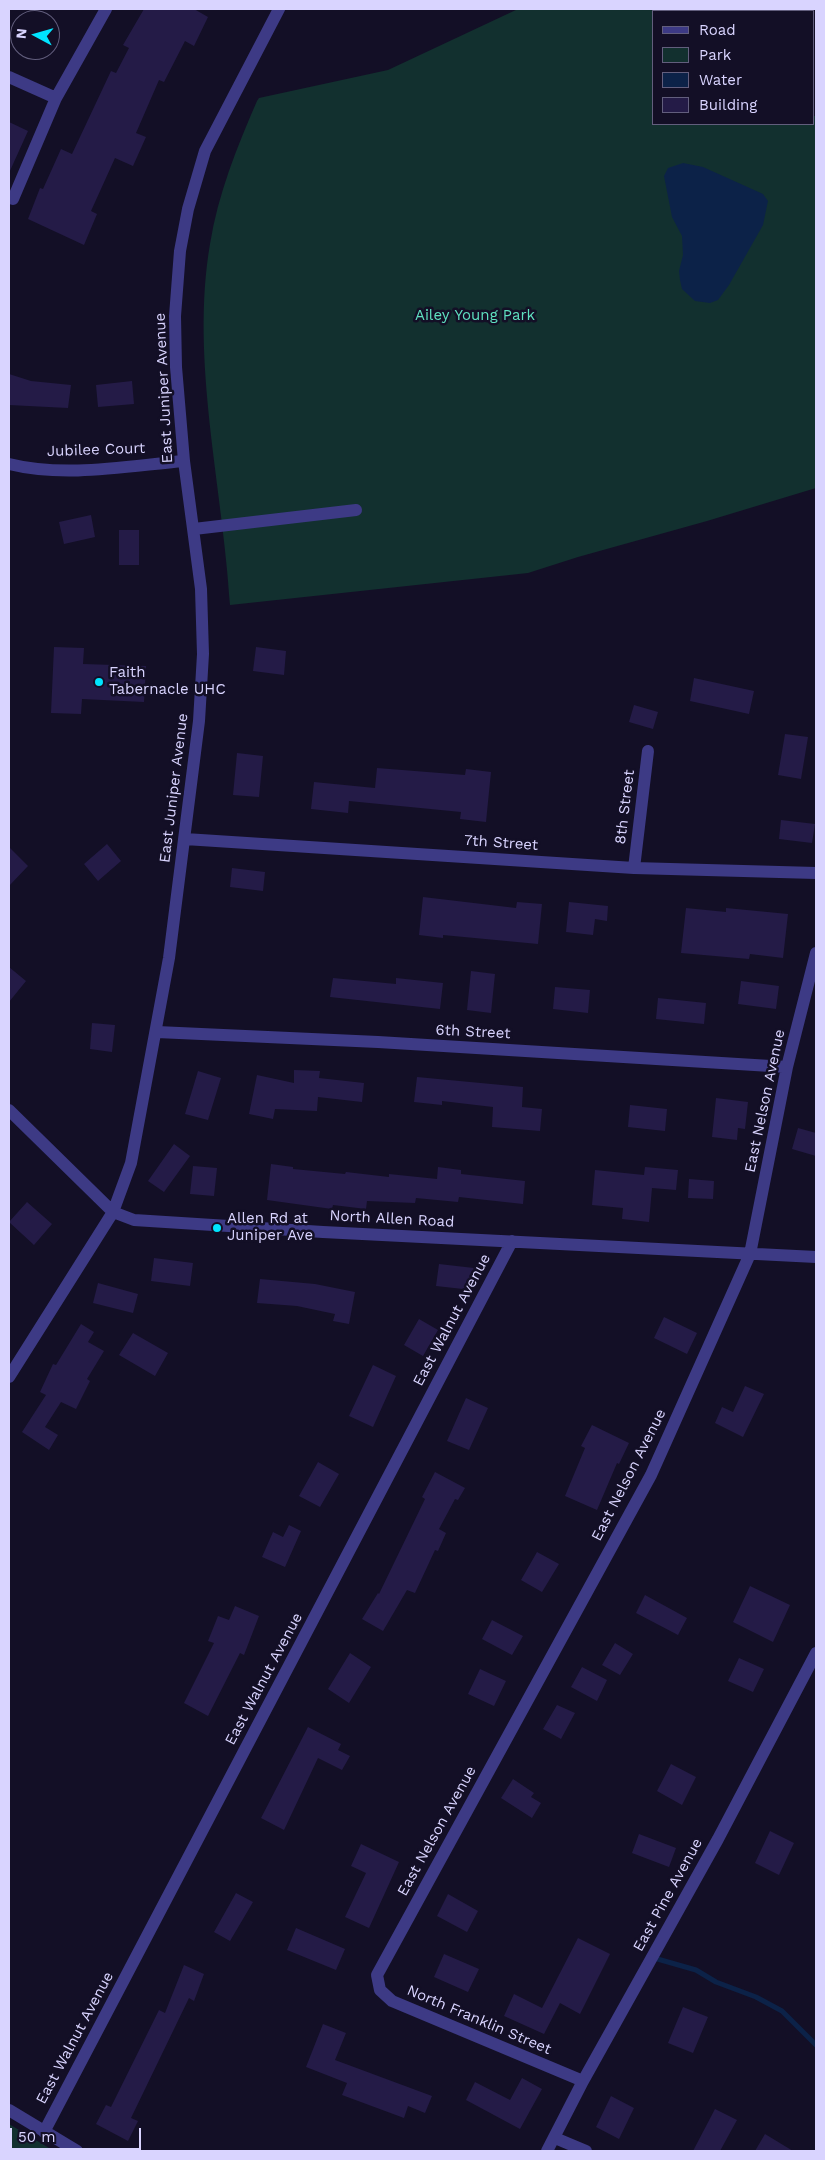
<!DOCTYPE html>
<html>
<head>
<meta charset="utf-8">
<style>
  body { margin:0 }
  #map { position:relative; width:825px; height:2160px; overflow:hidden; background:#130f26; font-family:"Work Sans",sans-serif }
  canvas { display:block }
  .frame { position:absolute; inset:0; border:10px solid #d9d4ff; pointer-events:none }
  .legend { position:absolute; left:652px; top:10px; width:162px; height:115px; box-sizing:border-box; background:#130f26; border:1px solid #625e7d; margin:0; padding:6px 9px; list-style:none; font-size:15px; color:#d9d4ff }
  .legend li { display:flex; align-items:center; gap:10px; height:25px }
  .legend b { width:25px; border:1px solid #625e7d }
  .north { position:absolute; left:10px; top:10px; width:50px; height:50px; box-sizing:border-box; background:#130f26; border:1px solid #625e7d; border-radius:50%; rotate:276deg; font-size:14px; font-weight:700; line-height:20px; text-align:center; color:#d9d4ff }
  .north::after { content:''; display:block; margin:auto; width:18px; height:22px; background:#00e5ff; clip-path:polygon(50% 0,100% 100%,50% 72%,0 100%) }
  .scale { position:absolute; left:10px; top:2128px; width:131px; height:22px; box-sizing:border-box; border:2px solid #d9d4ff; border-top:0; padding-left:6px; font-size:15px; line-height:18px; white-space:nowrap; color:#d9d4ff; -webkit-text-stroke:4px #130f26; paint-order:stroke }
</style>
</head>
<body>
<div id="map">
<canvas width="825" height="2160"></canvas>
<div class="frame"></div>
<ul class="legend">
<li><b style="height:6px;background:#3d3a85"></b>Road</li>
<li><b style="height:14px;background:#12302f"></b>Park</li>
<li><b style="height:14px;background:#0c2248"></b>Water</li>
<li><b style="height:14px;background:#241b47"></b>Building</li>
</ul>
<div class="north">N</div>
<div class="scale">50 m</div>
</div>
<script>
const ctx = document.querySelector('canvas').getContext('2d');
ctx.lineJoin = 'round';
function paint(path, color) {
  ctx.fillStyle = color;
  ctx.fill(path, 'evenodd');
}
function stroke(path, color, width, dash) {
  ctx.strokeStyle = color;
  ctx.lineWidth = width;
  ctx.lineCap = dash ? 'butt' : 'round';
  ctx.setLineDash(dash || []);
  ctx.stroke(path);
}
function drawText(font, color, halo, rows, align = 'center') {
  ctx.font = font + ' "Work Sans",sans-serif';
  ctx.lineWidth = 5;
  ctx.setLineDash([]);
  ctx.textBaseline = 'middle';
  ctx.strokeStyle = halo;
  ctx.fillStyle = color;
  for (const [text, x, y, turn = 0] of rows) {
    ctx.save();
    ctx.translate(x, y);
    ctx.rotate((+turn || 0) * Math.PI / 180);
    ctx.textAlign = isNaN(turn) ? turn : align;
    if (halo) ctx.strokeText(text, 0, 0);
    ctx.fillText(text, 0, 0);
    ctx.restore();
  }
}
paint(new Path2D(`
  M518,9H671L685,11H654V124H814V116H816V488L707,521L578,557L528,573L230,605C223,487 190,361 210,244C218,194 237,147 257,101L259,98L388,70Z
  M9,2124L54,2151H9Z`), '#12302f');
paint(new Path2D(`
  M683,163L703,167L763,194L768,201L763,225L729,285L718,300L710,303L695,301L682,289L680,280L679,271L683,255L682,236L672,217L664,176L668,168Z`), '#0c2248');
stroke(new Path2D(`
  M654,1958L696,1970L716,1982L756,1997L782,2011L816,2045`), '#0c2248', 5);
paint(new Path2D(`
  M144,9H194L208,17L194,46L185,41L164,82L159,80L136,133L146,137L133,166L115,158L91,211L97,214L84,245L28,219L40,188L43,189L61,149L72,154L111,71L116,73L129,48L123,45Z
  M9,122L28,131L9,173Z
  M9,374L31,381L71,385L68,408L9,405Z
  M132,381L134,404L98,407L96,385Z
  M91,515L95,537L64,544L59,522Z
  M119,530H139V565H119Z
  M54,647L84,648L83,664L146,666L144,702L82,699L81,714L51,713Z
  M256,647L286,651L284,675L253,671Z
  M694,678L754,691L749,714L690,701Z
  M634,705L658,712L653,729L629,722Z
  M785,734L808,737L801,779L778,775Z
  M237,753L263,756L259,797L233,795Z
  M377,768L465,775L466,769L491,772L486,822L460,819L461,812L349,801L348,813L311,809L314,782L375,788Z
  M781,820L815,824L812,843L779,839Z
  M107,844L121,861L98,881L84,864Z
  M9,847L28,866L9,886Z
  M232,868L265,872L263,891L230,887Z
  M423,897L516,908L517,902L542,904L538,944L443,935V938L419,935Z
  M569,902L608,906L607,921L595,919L593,935L566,932Z
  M686,908L726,912V908L788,914L783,958L750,954L749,959L681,953Z
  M9,967L26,981L9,1002Z
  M471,971L495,974L491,1013L467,1010Z
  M333,978L396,984V978L443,983L440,1009L330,997Z
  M741,981L779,986L776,1009L738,1004Z
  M555,987L590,990L588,1013L553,1009Z
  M658,998L706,1003L704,1024L656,1019Z
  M92,1023L115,1025L112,1052L90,1049Z
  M294,1070L320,1071L319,1078L364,1083L362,1102L318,1097L317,1111L275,1109L273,1119L249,1114L257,1075L294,1083Z
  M198,1071L221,1078L208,1120L185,1114Z
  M417,1077L523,1087L522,1107L542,1109L540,1131L492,1127L493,1107L442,1101V1105L414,1102Z
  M716,1098L748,1102L745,1129L738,1128L737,1140L712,1137Z
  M630,1105L667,1109L665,1131L628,1127Z
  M798,1128L816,1133V1156L792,1149Z
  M174,1144L190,1156L164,1192L148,1181Z
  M271,1164L293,1167V1169L345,1174L346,1172L389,1177V1174L437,1179L438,1167L461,1170V1174L525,1181L523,1204L459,1197L458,1202L416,1198L415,1203L367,1201L366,1209L333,1205L332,1209L267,1200Z
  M193,1166L217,1168L214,1196L190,1194Z
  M645,1167L678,1170L676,1190L652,1188L649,1222L622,1219L623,1208L592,1205L595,1170L644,1175Z
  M689,1179L714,1181L713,1199L688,1198Z
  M27,1202L52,1224L34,1245L9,1222Z
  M154,1258L193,1263L190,1286L151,1281Z
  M439,1264L474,1268L472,1290L436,1286Z
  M260,1279L315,1284L355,1292L349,1324L333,1321L335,1314L297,1306L257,1303Z
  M98,1283L138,1294L133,1313L93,1303Z
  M664,1317L697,1333L687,1354L654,1338Z
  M419,1319L438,1330L423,1356L404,1345Z
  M81,1324L94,1332L88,1342L104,1351L87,1379L90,1381L76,1409L61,1402L45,1427L58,1435L49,1450L22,1432L46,1395L40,1392L53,1364L56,1365Z
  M133,1333L168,1353L155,1376L119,1355Z
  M373,1365L396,1376L373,1427L349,1416Z
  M745,1386L764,1394L743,1437L715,1423L722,1407L733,1412Z
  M466,1398L488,1408L469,1450L447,1441Z
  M592,1425L629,1443L619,1464L617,1463L597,1510L565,1496L585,1448L581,1446Z
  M318,1462L339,1474L320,1507L299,1496Z
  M435,1472L465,1488L458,1500L455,1499L439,1529L446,1533L438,1551L435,1550L415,1593L407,1590L383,1631L362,1619L378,1593L379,1594L425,1499L422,1497Z
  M289,1525L301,1531L285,1567L262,1557L273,1532L283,1537Z
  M537,1552L559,1564L542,1592L521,1580Z
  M750,1586L790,1605L773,1642L733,1622Z
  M645,1595L687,1618L678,1635L636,1613Z
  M235,1606L259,1616L244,1655L240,1653L208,1716L184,1703L214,1643L208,1641L218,1616L229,1620Z
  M492,1620L523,1636L512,1655L482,1639Z
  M615,1643L633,1654L620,1675L602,1665Z
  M350,1653L371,1667L349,1703L328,1689Z
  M739,1658L764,1669L753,1692L728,1681Z
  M582,1667L607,1680L597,1701L571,1687Z
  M480,1669L506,1681L494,1706L468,1694Z
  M557,1705L575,1713L561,1739L543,1729Z
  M308,1727L341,1744L338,1750L350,1756L342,1770L318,1758L284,1830L261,1818Z
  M671,1764L696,1777L682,1805L657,1791Z
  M513,1779L534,1793L531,1797L541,1803L532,1818L501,1798Z
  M770,1831L794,1843L779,1875L755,1863Z
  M639,1834L676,1848L669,1867L632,1853Z
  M361,1844L399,1862L369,1928L345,1917L366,1873L351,1866Z
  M236,1893L253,1902L230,1941L214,1932Z
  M448,1894L478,1911L467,1932L437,1916Z
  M296,1928L345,1949L336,1970L287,1950Z
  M578,1938L610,1954L580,2014L560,2003L544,2034L504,2016L514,1994L542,2008Z
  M444,1954L479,1969L468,1992L434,1977Z
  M184,1965L204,1974L194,2001L189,1998L131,2118L138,2121L128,2141L96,2124L106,2105L111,2107L159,2010L165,2013Z
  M683,2007L708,2017L693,2053L668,2043Z
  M323,2024L346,2033L335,2060L432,2096L425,2113L408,2106L404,2118L342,2095L347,2083L306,2067Z
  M522,2078L542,2089L520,2129L466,2100L475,2082L510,2100Z
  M611,2096L634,2108L619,2139L596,2127Z
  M715,2109L737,2120L720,2151H693Z
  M765,2134L793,2151H755Z`), '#241b47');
stroke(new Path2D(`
  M9,77L56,98
  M13,199L56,98L106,9
  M9,464C65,478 127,466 184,461
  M194,529L356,510
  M185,839L634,868L816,873
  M634,868L648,751
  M157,1032L378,1042L787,1067
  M9,1110L113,1212L134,1220L323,1232L816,1257
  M9,1377L113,1212L131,1163L169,958L199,721L203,654L201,589L184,461L176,367L175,316L180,251L188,209L205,151L279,9
  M583,2081L392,2001L380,1990L377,1975L651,1475L750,1254L787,1067L816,953
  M9,2110L77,2151
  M44,2132L512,1241
  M555,2138L586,2151
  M547,2151L583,2081L718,1839L816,1653`), '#3d3a85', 12);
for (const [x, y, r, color] of [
  [99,682,5,"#00e5ff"],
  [217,1228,5,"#00e5ff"]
]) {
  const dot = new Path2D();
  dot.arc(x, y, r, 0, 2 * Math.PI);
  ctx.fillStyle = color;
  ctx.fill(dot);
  stroke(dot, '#130f26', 2);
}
drawText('15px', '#5fe0c0', '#130f26', [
  ["Ailey Young Park",475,316]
]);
drawText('15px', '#d9d4ff', '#130f26', [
  ["East Juniper Avenue",164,388,-93],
  ["Jubilee Court",96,450,-2],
  ["East Juniper Avenue",174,788,-83],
  ["8th Street",625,807,-83],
  ["7th Street",501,843,4],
  ["6th Street",473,1032,3],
  ["East Nelson Avenue",765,1101,-78],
  ["North Allen Road",392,1219,3],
  ["East Walnut Avenue",452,1320,-62],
  ["East Nelson Avenue",629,1475,-63],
  ["East Walnut Avenue",264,1679,-62],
  ["East Nelson Avenue",437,1831,-61],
  ["East Pine Avenue",668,1895,-61],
  ["North Franklin Street",479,2020,23],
  ["East Walnut Avenue",75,2038,-62]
]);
drawText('15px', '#d9d4ff', '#130f26', [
  ["Faith",109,673],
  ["Tabernacle UHC",109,690],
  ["Allen Rd at",227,1219],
  ["Juniper Ave",227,1236]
], 'left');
</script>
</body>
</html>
